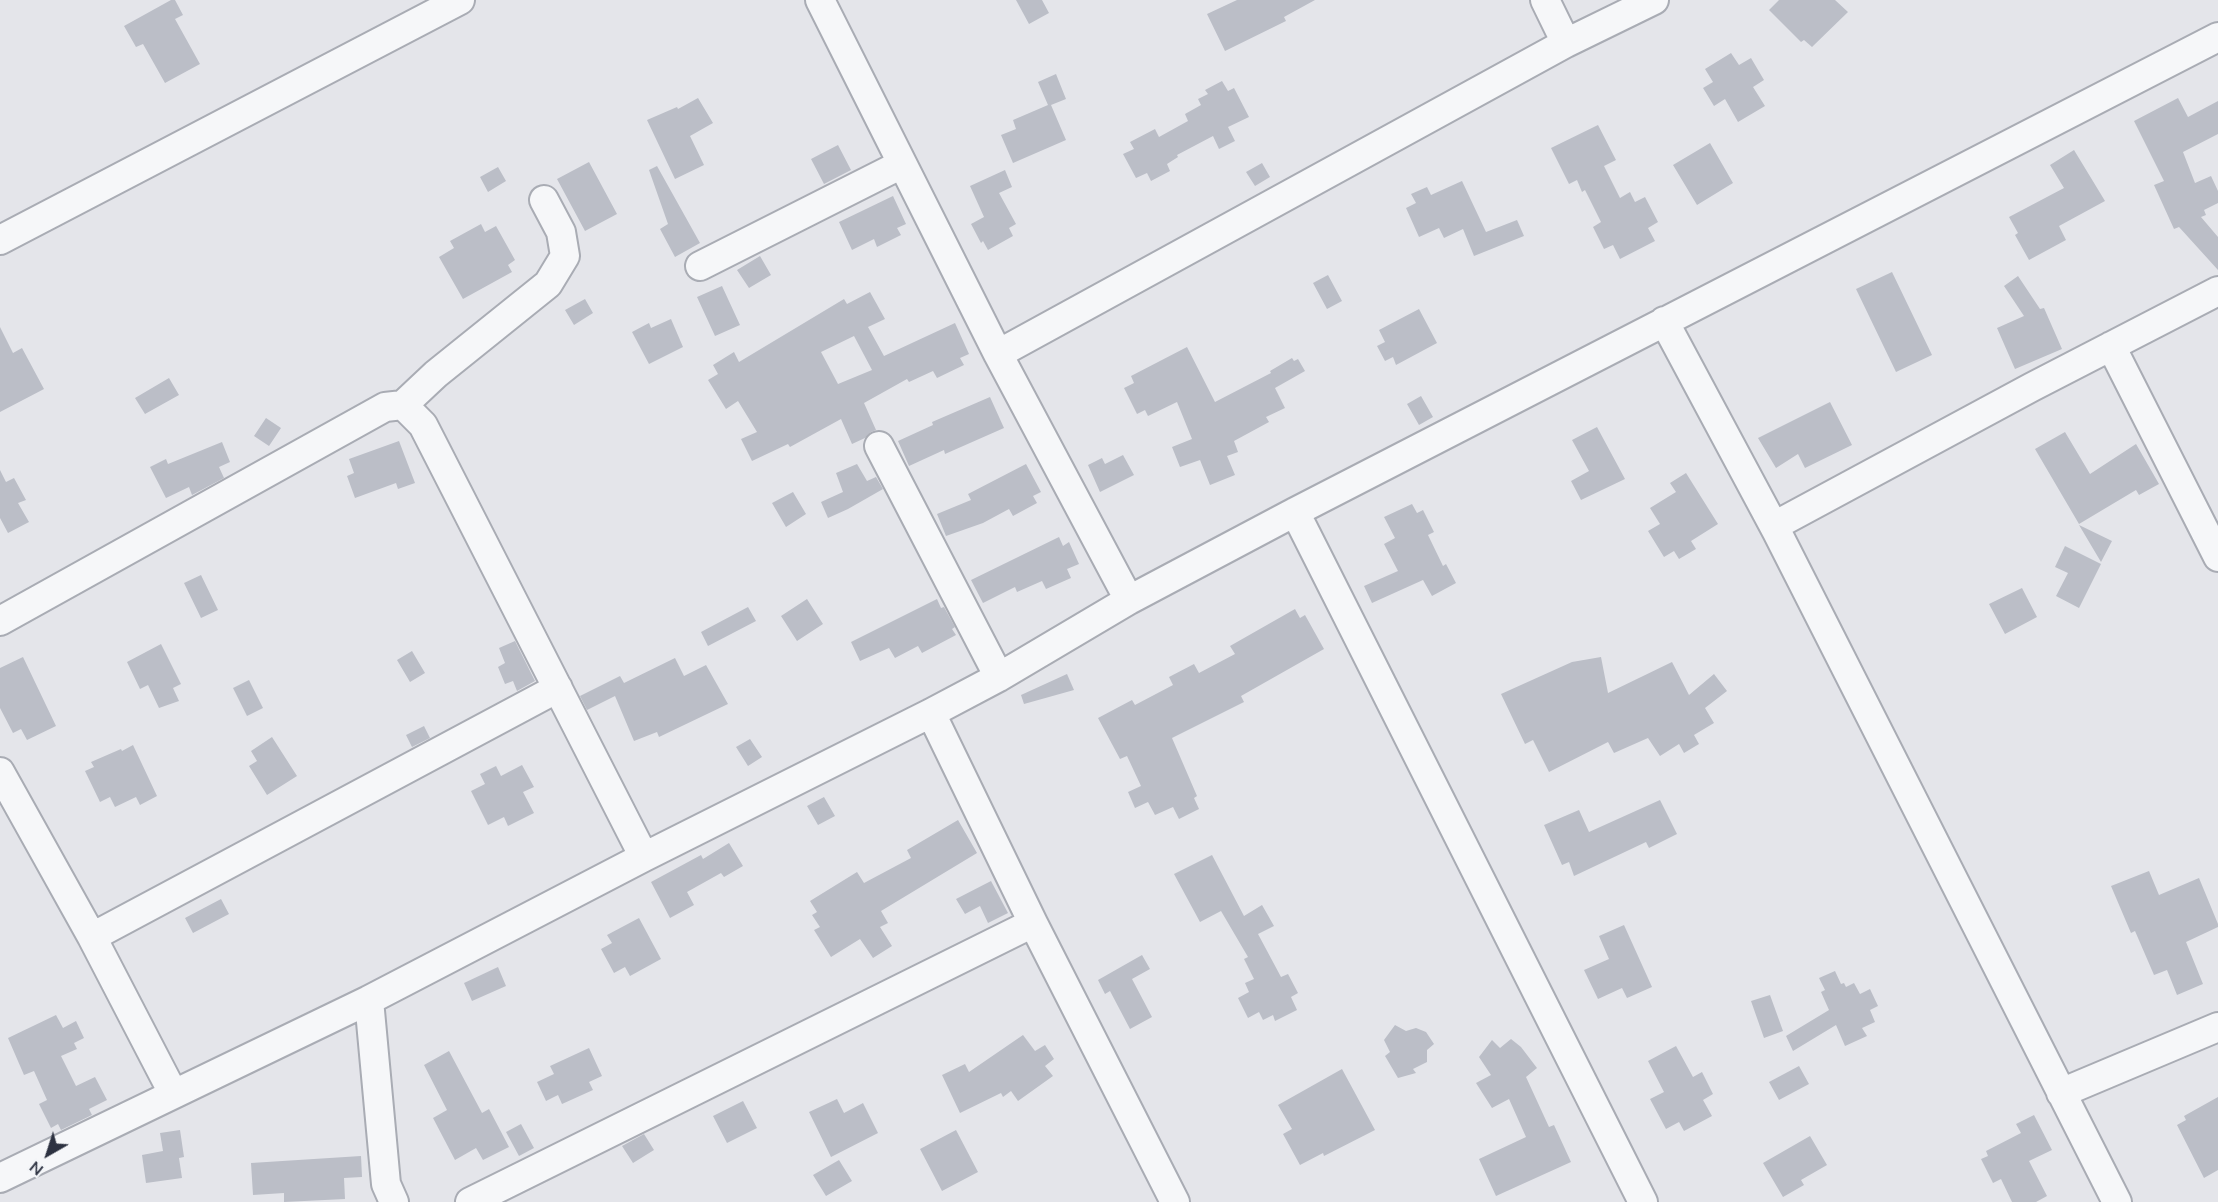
<!DOCTYPE html>
<html>
<head>
<meta charset="utf-8">
<style>
  body { margin:0 }
  #map { position:relative; width:2218px; height:1202px; overflow:hidden; background:#e4e5ea; font-family:"Nunito Sans",sans-serif }
  canvas { display:block }
  .north { position:absolute; left:18px; top:1124px; width:60px; height:60px; -webkit-text-stroke:4px #f3f5f8; paint-order:stroke; rotate:219deg; font-size:16px; font-weight:700; line-height:24px; text-align:center; color:#2d3241 }
  .north::after { content:''; display:block; margin:auto; width:21px; height:27px; background:#2d3241; clip-path:polygon(50% 0,100% 100%,50% 72%,0 100%) }
</style>
</head>
<body>
<div id="map">
<canvas width="2218" height="1202"></canvas>
<div class="north">N</div>
</div>
<script>
const ctx = document.querySelector('canvas').getContext('2d');
ctx.lineJoin = 'round';
function paint(path, color) {
  ctx.fillStyle = color;
  ctx.fill(path, 'evenodd');
}
function stroke(path, color, width, dash) {
  ctx.strokeStyle = color;
  ctx.lineWidth = width;
  ctx.lineCap = dash ? 'butt' : 'round';
  ctx.setLineDash(dash || []);
  ctx.stroke(path);
}
paint(new Path2D(`
  M171,0H175L183,15L175,19L200,64L165,83L143,44L136,47L124,26Z
  M1016,0H1042L1049,13L1029,24Z
  M1237,0H1315L1284,17L1286,21L1225,51L1207,14Z
  M1779,0H1835L1848,12L1812,47L1804,40L1801,42L1769,10Z
  M1731,53L1739,65L1751,58L1764,80L1753,87L1765,106L1738,122L1725,99L1714,106L1703,88L1713,82L1705,69Z
  M1056,74L1066,99L1051,105L1066,140L1013,163L1001,135L1016,129L1013,120L1048,105L1038,82Z
  M1222,81L1228,91L1234,88L1249,117L1228,127L1235,141L1219,149L1213,136L1177,155L1178,157L1167,164L1170,171L1151,181L1147,173L1136,178L1123,154L1134,149L1130,142L1155,129L1159,137L1188,121L1185,114L1201,105L1198,99L1208,94L1205,90Z
  M698,98L713,123L690,136L704,165L675,179L647,120L677,107L678,109Z
  M2178,98L2188,117L2218,101V134L2183,152L2195,183L2211,176L2218,191V203L2204,210L2206,215L2201,217L2218,237V270L2179,227L2174,229L2154,185L2164,181L2134,121Z
  M1598,125L1616,160L1604,166L1620,198L1630,192L1635,202L1645,197L1658,222L1648,228L1655,241L1620,259L1613,245L1604,249L1593,227L1601,222L1585,190L1582,192L1577,180L1569,184L1551,148Z
  M1710,143L1733,183L1697,205L1673,165Z
  M838,145L851,170L824,184L811,159Z
  M2074,150L2105,201L2059,226L2066,240L2029,260L2015,235L2018,233L2009,217L2064,188L2050,165Z
  M589,162L617,214L585,231L557,179Z
  M1262,163L1270,177L1255,186L1246,172Z
  M657,166L700,243L675,257L660,229L668,224L649,170Z
  M498,167L506,181L488,192L480,177Z
  M1005,170L1012,187L999,193L1016,224L1009,228L1013,236L988,250L983,241L981,243L971,224L984,217L970,186Z
  M1462,181L1486,232L1517,220L1524,236L1474,256L1463,229L1444,238L1439,228L1419,237L1406,208L1416,203L1411,194L1427,187L1431,195Z
  M893,196L906,224L897,228L901,235L877,247L874,239L852,250L839,222Z
  M481,224L485,232L496,226L515,260L508,265L512,272L463,299L439,257L454,248L450,241Z
  M760,256L771,275L749,288L737,270Z
  M1892,272L1932,355L1896,372L1856,289Z
  M1328,275L1342,301L1327,309L1313,283Z
  M2018,276L2040,309L2044,308L2062,349L2015,369L1997,328L2024,316L2004,286Z
  M722,286L740,325L715,336L697,297Z
  M870,292L885,319L868,327L884,356L955,323L969,354L960,358L964,365L937,378L933,371L909,382L907,379L864,403L876,430L871,432L865,438L852,444L841,419L790,447L788,444L752,461L741,439L757,432L738,401L726,409L708,380L718,374L713,365L734,352L739,362L844,299L847,304ZM854,336L872,370L838,384L821,352Z
  M585,299L593,313L574,325L565,310Z
  M1419,309L1437,343L1396,365L1393,357L1385,361L1377,346L1385,342L1379,330Z
  M671,319L683,347L649,364L632,332L649,323L651,328Z
  M0,327L13,353L22,348L44,389L0,412Z
  M1187,347L1215,402L1271,373L1270,371L1292,358L1294,361L1298,359L1305,371L1275,388L1285,408L1266,417L1269,422L1234,441L1238,452L1227,456L1235,475L1210,485L1200,460L1180,467L1172,447L1192,439L1177,402L1148,416L1145,410L1137,414L1124,388L1134,383L1131,376Z
  M169,378L179,395L145,414L135,398Z
  M1421,396L1433,417L1419,425L1407,404Z
  M990,397L1004,428L945,454L944,450L909,466L898,441L933,425L932,422Z
  M1830,402L1852,445L1805,468L1798,454L1776,468L1758,438Z
  M266,418L281,428L269,446L254,436Z
  M1597,427L1625,479L1581,500L1571,481L1589,471L1572,440Z
  M2065,432L2090,474L2136,444L2159,484L2139,495L2136,490L2079,524L2035,449Z
  M399,441L415,483L398,489L396,483L355,498L347,476L354,473L349,459Z
  M222,442L230,462L219,467L224,478L192,495L189,487L166,498L150,467L166,459L168,464Z
  M1123,455L1134,475L1100,492L1088,465L1102,458L1105,464Z
  M857,464L867,481L876,477L883,489L848,509L828,518L821,502L843,492L836,473Z
  M1026,464L1041,492L1033,496L1037,503L1013,516L1009,509L983,523L946,536L937,514L971,500L968,494Z
  M0,470L6,482L14,478L26,500L18,503L29,522L8,533L0,518Z
  M1686,473L1718,524L1691,541L1696,549L1679,559L1674,551L1664,557L1648,531L1660,524L1650,508L1676,492L1670,483Z
  M793,492L806,514L786,527L772,503Z
  M1412,504L1417,513L1423,510L1434,532L1428,535L1443,566L1446,564L1456,583L1432,596L1423,580L1372,603L1364,586L1398,571L1384,544L1395,538L1384,517Z
  M2079,525L2112,541L2101,562Z
  M1059,537L1063,546L1069,542L1079,564L1067,569L1071,578L1046,589L1042,581L1017,592L1015,587L983,603L971,580Z
  M2065,546L2101,564L2079,608L2056,596L2068,573L2055,567Z
  M201,575L218,610L201,618L184,583Z
  M2022,588L2037,617L2005,634L1989,604Z
  M807,599L823,624L797,641L781,616Z
  M937,599L941,608L944,607L955,627L952,629L956,635L922,653L918,646L895,658L889,648L860,661L851,642Z
  M748,607L756,621L708,646L701,632Z
  M1295,609L1300,618L1305,615L1324,649L1241,696L1244,702L1172,738L1197,796L1194,798L1199,809L1179,819L1173,807L1155,815L1148,802L1135,808L1128,792L1141,786L1127,756L1120,759L1098,718L1132,700L1135,705L1173,685L1169,677L1194,664L1199,673L1235,654L1230,646Z
  M515,641L535,681L517,691L513,681L505,684L498,667L505,663L499,648Z
  M161,644L181,684L173,688L179,701L159,708L148,685L140,689L127,662Z
  M412,651L425,673L410,682L397,660Z
  M23,657L56,726L27,740L21,729L13,733L0,708V668Z
  M1601,657L1608,693L1672,662L1689,695L1714,674L1727,691L1705,708L1714,723L1694,735L1699,744L1684,753L1679,744L1660,756L1648,738L1614,753L1608,742L1549,772L1533,740L1525,744L1501,694L1572,662Z
  M675,658L684,676L706,665L728,704L659,737L657,732L634,741L615,696L587,710L580,696L620,676L624,683Z
  M1067,674L1074,690L1024,704L1021,695Z
  M249,680L263,708L247,716L233,688Z
  M424,726L430,738L412,747L406,735Z
  M272,737L297,776L267,795L249,766L257,761L251,751Z
  M750,739L762,757L748,766L736,747Z
  M133,745L157,796L140,805L136,797L115,807L110,797L100,802L85,771L94,767L91,762L121,749L122,751Z
  M522,765L534,787L523,792L534,813L508,826L504,817L488,825L471,791L485,784L480,774L496,766L501,776Z
  M824,797L835,816L818,825L807,806Z
  M1660,800L1677,834L1649,848L1646,842L1574,876L1569,862L1562,865L1544,825L1579,810L1589,832Z
  M958,820L977,853L881,911L888,923L880,927L892,946L873,958L860,939L831,957L814,930L820,927L812,915L817,912L810,901L857,872L864,883L911,858L907,850Z
  M729,843L743,866L724,877L721,873L687,892L694,905L670,918L651,882L701,855L703,859Z
  M1212,855L1244,916L1262,905L1274,926L1258,934L1281,977L1288,974L1298,993L1291,997L1297,1010L1275,1021L1273,1015L1263,1020L1259,1012L1248,1018L1238,998L1249,992L1245,983L1254,979L1244,959L1248,957L1221,911L1200,922L1174,874Z
  M2149,871L2159,895L2199,878L2218,924V927L2186,942L2203,984L2177,995L2167,970L2154,975L2135,931L2131,933L2111,886Z
  M991,881L1008,913L988,923L980,906L965,914L956,899Z
  M221,899L229,914L193,933L185,918Z
  M639,918L661,959L630,976L625,967L614,973L601,949L612,943L607,935Z
  M1624,925L1652,987L1627,998L1622,988L1598,999L1584,970L1609,959L1599,936Z
  M1142,955L1150,969L1132,979L1152,1017L1130,1029L1110,991L1105,994L1098,980Z
  M498,967L506,986L472,1001L464,983Z
  M1835,971L1841,984L1844,983L1846,987L1854,983L1860,994L1870,989L1878,1006L1870,1010L1875,1022L1862,1028L1867,1036L1845,1046L1836,1025L1793,1051L1786,1036L1829,1010L1821,992L1825,990L1819,978Z
  M1770,995L1783,1031L1764,1038L1751,1001Z
  M56,1015L63,1028L76,1021L84,1038L74,1043L77,1049L61,1056L76,1086L95,1077L107,1100L89,1109L92,1115L61,1130L58,1124L51,1128L39,1104L47,1100L34,1071L24,1075L8,1038Z
  M1395,1025L1406,1031L1416,1028L1426,1032L1434,1044L1427,1050V1062L1413,1069L1416,1073L1398,1078L1385,1056L1390,1052L1384,1040Z
  M1023,1035L1035,1051L1045,1045L1054,1059L1045,1066L1053,1076L1018,1101L1011,1091L1003,1097L1001,1093L960,1113L942,1075L965,1064L969,1072Z
  M1511,1039L1521,1047L1537,1068L1526,1077L1549,1127L1554,1125L1571,1162L1496,1196L1479,1159L1526,1137L1509,1099L1492,1108L1476,1083L1491,1075L1479,1057L1492,1040L1500,1048Z
  M1676,1046L1693,1077L1702,1072L1713,1094L1703,1100L1712,1116L1684,1131L1679,1122L1666,1129L1650,1099L1664,1092L1648,1061Z
  M589,1048L602,1076L589,1082L593,1090L562,1104L558,1095L546,1101L537,1082L554,1074L550,1066Z
  M449,1051L482,1113L489,1109L509,1147L483,1160L476,1148L455,1160L433,1118L447,1110L424,1065Z
  M1799,1066L1809,1084L1779,1100L1769,1082Z
  M1342,1069L1375,1130L1324,1156L1323,1153L1300,1165L1283,1134L1292,1129L1278,1105Z
  M2218,1097V1170L2204,1178L2177,1125L2186,1120L2184,1116Z
  M837,1099L844,1113L863,1103L878,1133L831,1157L809,1112Z
  M743,1101L757,1128L727,1143L713,1116Z
  M2034,1115L2052,1150L2029,1161L2047,1196L2036,1202H2012L2001,1179L1993,1183L1981,1159L1988,1156L1986,1151L2021,1133L2016,1124Z
  M521,1124L534,1148L519,1156L506,1132Z
  M180,1130L184,1157L179,1158L182,1178L146,1183L142,1155L163,1151L160,1133Z
  M956,1130L978,1172L942,1191L920,1149Z
  M644,1134L654,1150L633,1163L622,1146Z
  M1810,1136L1827,1165L1801,1180L1804,1185L1783,1197L1763,1163Z
  M361,1156L362,1177L344,1178L345,1199L284,1202V1193L253,1195L251,1163Z
  M839,1160L852,1181L826,1196L813,1175Z`), '#bbbec7');
const minor = new Path2D(`
  M820,0L998,354L1129,600
  M1545,0L1566,43
  M0,240L460,0
  M700,266L902,164
  M1664,321L1777,532L2117,1202
  M2111,346L2218,557
  M998,354L1566,43L1654,0
  M403,405L436,374L548,284L565,256L561,232L544,200
  M879,446L999,677
  M1295,512L1643,1202
  M1774,526L2032,387L2218,291
  M0,621L385,407L403,405L423,425L644,857
  M931,713L1033,923L1175,1202
  M0,772L92,937L173,1093
  M92,937L558,688
  M369,1000L386,1184L394,1202
  M2061,1093L2218,1027
  M0,1178L369,1000L644,857L931,713L999,677L1129,600L1295,512L2218,37
  M470,1202L1033,923`);
stroke(minor, '#a9acb4', 32);
stroke(minor, '#f6f7f9', 28);
</script>
</body>
</html>
